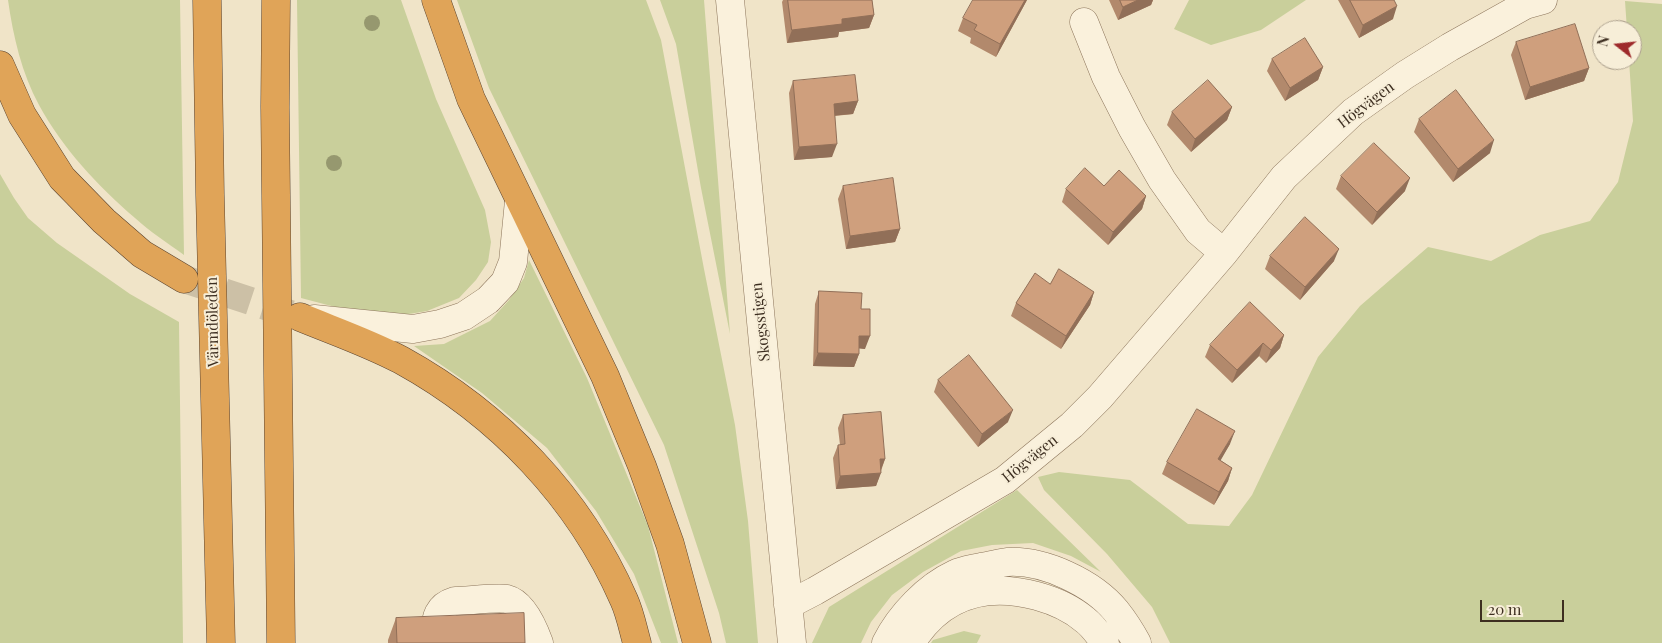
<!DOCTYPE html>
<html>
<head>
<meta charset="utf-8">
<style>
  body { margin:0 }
  #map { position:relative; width:1662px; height:643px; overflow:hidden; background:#f0e4c8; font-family:"Playfair Display",serif }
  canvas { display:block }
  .north { position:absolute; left:1592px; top:20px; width:50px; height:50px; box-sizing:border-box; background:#f7eed8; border:1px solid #ada18e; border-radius:50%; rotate:286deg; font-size:14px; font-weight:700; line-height:20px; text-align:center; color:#3d2e20 }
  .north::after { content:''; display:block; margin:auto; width:18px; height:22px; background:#9e2a2b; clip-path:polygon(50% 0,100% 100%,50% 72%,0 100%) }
  .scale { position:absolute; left:1480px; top:600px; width:84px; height:22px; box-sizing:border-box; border:2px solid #3d2e20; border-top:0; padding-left:6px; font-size:15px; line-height:18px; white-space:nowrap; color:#3d2e20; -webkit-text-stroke:4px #f7eed8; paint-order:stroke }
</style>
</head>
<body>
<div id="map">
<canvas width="1662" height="643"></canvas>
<div class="north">N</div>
<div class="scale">20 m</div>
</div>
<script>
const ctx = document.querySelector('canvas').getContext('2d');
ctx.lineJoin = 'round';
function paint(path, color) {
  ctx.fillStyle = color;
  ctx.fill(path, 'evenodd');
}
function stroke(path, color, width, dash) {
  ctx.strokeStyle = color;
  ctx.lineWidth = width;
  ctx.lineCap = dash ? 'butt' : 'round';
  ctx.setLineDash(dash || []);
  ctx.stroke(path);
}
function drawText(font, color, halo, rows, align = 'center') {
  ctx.font = font + ' "Playfair Display",serif';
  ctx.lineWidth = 4;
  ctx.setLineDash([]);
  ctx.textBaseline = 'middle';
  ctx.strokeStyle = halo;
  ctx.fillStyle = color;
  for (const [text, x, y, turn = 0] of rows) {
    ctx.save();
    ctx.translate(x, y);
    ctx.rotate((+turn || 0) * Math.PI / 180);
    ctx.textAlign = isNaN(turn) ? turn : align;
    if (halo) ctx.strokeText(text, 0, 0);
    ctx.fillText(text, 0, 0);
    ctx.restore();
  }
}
paint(new Path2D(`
  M8,0H180L184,255C168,243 150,232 135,218C98,186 63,149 39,105C22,74 13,36 8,0Z
  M297,0H401L436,99L485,210L491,242L488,262L476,280L459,298L427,311L391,317L358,313L301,298Z
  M457,0H646L661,40L704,269L735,425L748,521L758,643H726L719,613L664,445L489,88Z
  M660,0H704L730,334L701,188L676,44Z
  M1189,0H1306L1261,30L1211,45L1174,29Z
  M1625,1L1662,4V643H1170L1152,607L1107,554L1044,490L1038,477L1059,472L1130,480L1188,524L1229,526L1252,495L1318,357L1360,306L1428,247L1491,261L1540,235L1590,221L1618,182L1633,121L1629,60H1632V30H1627Z
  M0,174L14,198L28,218L57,243L130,294L179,322L183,643H0Z
  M529,260L587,378L648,526L678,643H661L634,574L596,511L547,448L482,393L414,346L444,344L490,321L509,300L524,278Z
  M1017,490L1101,572L1071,556L1033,543L992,545L961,551L923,572L892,595L871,622L861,643H812L829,607Z
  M964,631L981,635L977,643H931L933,640Z`), '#c9cf9b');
stroke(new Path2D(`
  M184,279L299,317`), '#ccc0a6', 28, [28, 14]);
const minor = new Path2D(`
  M730,0L792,643
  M1084,22L1106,77L1132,128L1162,180L1198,231L1224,253
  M314,319L413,329L440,324L464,316L488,300L505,282L513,262L519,201
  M788,605L815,591L1005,480L1072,425L1100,397L1224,253L1284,177L1353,112L1405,75L1450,47L1525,5L1543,0
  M435,634C435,618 438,606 455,601C466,601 497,597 507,599C523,603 534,629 539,643
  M886,643C900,615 927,587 955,574C963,570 973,569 981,567C990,566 999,563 1008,562C1044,560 1093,583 1116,611C1124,621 1131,632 1137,643
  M911,643C940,596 985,582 1037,596C1055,601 1071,608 1085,620C1093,626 1099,635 1105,643`);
const highway = new Path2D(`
  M207,0L210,195L221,643
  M276,0L275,107L281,643
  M436,0L471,99L605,376L642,466L670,544L697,643
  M0,65L22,115L62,178L104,221L142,254L184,279
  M300,317C334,331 369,343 401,360C499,414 579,497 624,600C630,613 633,629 637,643`);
stroke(minor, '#8d765c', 29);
stroke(highway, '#5b4430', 29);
stroke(minor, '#faf1dc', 28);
stroke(highway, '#e0a458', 28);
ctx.fillStyle = '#96986f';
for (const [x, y] of [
  [372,23],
  [334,163]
]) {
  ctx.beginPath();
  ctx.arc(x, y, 8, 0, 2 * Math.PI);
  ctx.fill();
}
paint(new Path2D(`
  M783,0H872L874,15L869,28L839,32L838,37L787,43L782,2Z
  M1027,0L996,57L970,43L971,38L958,31L963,18Z
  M1109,0H1153L1151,5L1118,20Z
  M1338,0H1394L1393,19L1359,38Z
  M1516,42L1589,68L1584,81L1525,100L1511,55Z
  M1272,59L1323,67L1318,80L1285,101L1267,71Z
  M793,81L858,101L853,114L835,116L832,157L794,160L789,93Z
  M1232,107L1227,120L1191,152L1167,125L1172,112Z
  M1419,119L1490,153L1453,182L1414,132Z
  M1341,176L1405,191L1372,225L1336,189Z
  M843,186L900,229L895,242L846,249L838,199Z
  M1104,186L1146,196L1142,209L1108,245L1062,202L1066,189Z
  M1270,256L1334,261L1300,300L1265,269Z
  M1050,284L1094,292L1090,305L1061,349L1011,316L1016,303Z
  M819,291L861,309L865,349L859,348V354L854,367L813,366L815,304Z
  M1284,335L1280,348L1266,363L1259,356L1232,383L1205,357L1210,345Z
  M938,380L1008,422L978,447L934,392Z
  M843,415L885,459L876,486L836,489L833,458L838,445H840L838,428Z
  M1230,444L1220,460L1232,468L1228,481L1214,505L1162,474L1167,462Z
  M396,618L525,643H388V640Z`), '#b2896c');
paint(new Path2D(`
  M1025,0H1027L996,57L1000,44Z
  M1138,0H1153L1151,5L1118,20L1123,7Z
  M1397,6L1393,19L1359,38L1363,25Z
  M874,15L869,28L839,32L838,37L787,43L792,30L842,19Z
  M1323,67L1318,80L1285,101L1290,88Z
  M1589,68L1584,81L1525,100L1530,87Z
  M858,101L853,114L829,116L834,104Z
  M1232,107L1227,120L1191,152L1195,139Z
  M1494,140L1490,153L1453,182L1458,169Z
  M837,144L832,157L794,160L799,147Z
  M1410,178L1405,191L1372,225L1377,212Z
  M1146,196L1142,209L1108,245L1113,232Z
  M900,229L895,242L846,249L850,236Z
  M1339,249L1334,261L1300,300L1305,287Z
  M1094,292L1090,305L1061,349L1066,336Z
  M1284,335L1280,348L1266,363L1271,350Z
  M859,336H870L865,349L855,348Z
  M1263,343L1259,356L1232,383L1237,370Z
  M818,353L859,354L854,367L813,366Z
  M1013,410L1008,422L978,447L982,434Z
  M1235,431L1230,444L1214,472L1218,459Z
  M880,459H885L880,472Z
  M1232,468L1228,481L1214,505L1219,492Z
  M881,473L876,486L836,489L840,476Z`), '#916f58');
const building = new Path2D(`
  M788,0H872L874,15L842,19V24L792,30Z
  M973,0H1025L1000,44L974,30L977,25L963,18Z
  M1120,0H1138L1123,7Z
  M1350,0H1394L1397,6L1363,25Z
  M1575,24L1589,68L1530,87L1516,42Z
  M1305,38L1323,67L1290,88L1272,59Z
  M855,75L858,101L834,104L837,144L799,147L793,81Z
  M1208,80L1232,107L1195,139L1172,112Z
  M1456,90L1494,140L1458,169L1419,119Z
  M1374,143L1410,178L1377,212L1341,176Z
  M1085,168L1104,186L1119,170L1146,196L1113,232L1066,189Z
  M893,178L900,229L850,236L843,186Z
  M1305,217L1339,249L1305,287L1270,256Z
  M1059,269L1094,292L1066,336L1016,303L1035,273L1050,284Z
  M819,291L862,293L861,309H870V336H859V354L818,353Z
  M1250,302L1284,335L1271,350L1263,343L1237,370L1210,345Z
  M969,355L1013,410L982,434L938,380Z
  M1197,409L1235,431L1218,459L1232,468L1219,492L1167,462Z
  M881,412L885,459H880L881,473L840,476L838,445L845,444L843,415Z
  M524,613L525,643H397L396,618Z`);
paint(building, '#cf9f7d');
stroke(building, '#916f58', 1);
drawText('15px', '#3d2e20', '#f7eed8', [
  ["Högvägen",1366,105,-37],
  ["Värmdöleden",213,322,-91],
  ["Skogsstigen",761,322,-96],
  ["Högvägen",1030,459,-39]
]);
</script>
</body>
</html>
